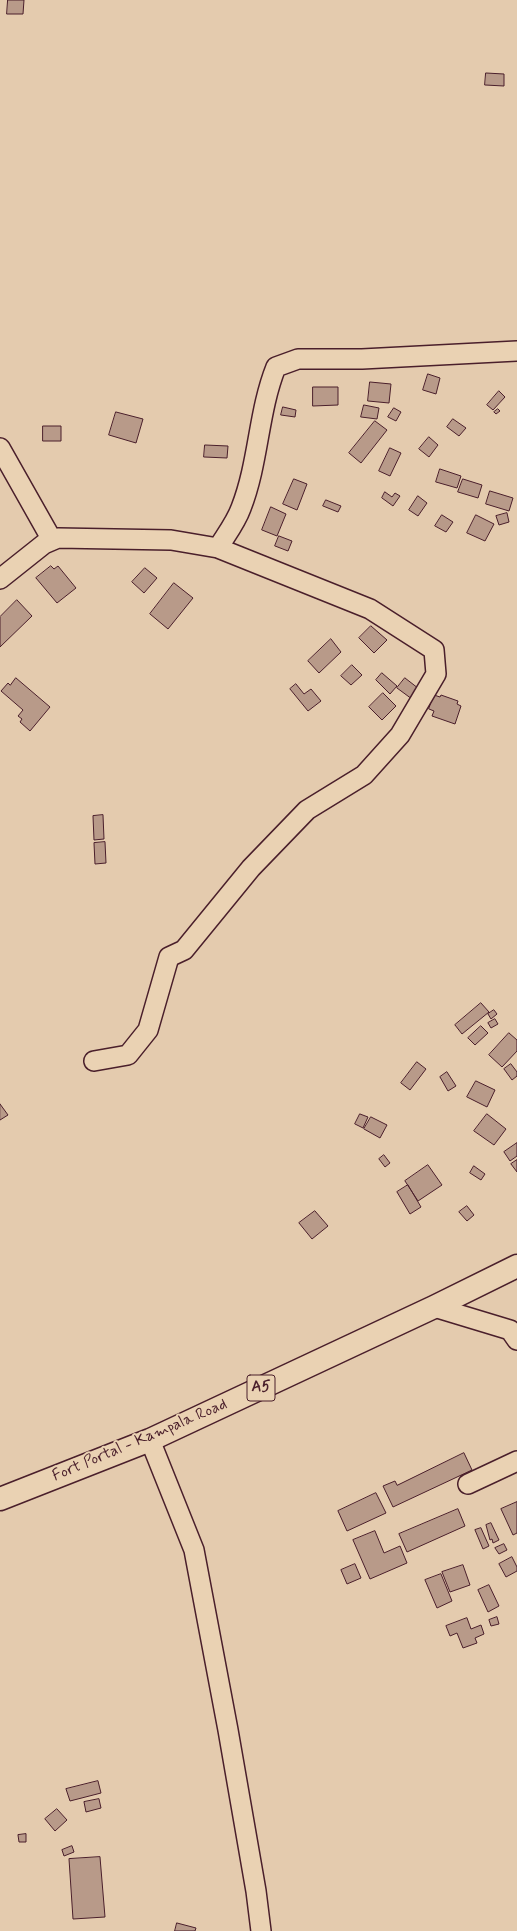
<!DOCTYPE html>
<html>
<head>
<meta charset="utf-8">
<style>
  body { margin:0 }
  canvas { display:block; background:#e4cbae }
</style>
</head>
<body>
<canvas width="517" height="1931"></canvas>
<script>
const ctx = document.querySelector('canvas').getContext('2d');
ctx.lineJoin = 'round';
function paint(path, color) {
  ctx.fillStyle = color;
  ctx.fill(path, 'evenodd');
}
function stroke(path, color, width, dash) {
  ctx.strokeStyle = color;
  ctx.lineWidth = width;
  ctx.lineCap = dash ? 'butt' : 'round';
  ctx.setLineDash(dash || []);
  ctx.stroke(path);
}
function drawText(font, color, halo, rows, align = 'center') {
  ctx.font = font + ' Mynerve,sans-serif';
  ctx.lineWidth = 4;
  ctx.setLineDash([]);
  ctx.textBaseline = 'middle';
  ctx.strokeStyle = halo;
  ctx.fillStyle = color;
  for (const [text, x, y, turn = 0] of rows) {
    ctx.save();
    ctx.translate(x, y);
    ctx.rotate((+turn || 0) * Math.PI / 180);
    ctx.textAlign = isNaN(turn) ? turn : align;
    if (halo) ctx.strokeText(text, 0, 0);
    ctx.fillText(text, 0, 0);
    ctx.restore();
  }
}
const building = new Path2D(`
  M8,0H24L23,14H7Z
  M486,73L504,74V86L485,85Z
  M428,374L440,378L436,394L423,390Z
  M370,382L391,384L389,403L368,401Z
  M313,387H338V405L313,406Z
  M499,391L505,397L493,410L487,405Z
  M364,405L379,408L377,419L361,417Z
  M283,407L296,410L295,417L281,415Z
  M394,408L401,412L396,421L388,417Z
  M498,409L500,411L496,414L494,412Z
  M116,412L143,419L136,443L109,435Z
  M453,419L466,428L459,436L447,427Z
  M375,421L387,430L361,463L349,453Z
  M43,426H61V441H43Z
  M429,437L438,445L429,457L419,449Z
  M205,445L228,446L227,458L204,457Z
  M390,448L401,453L390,476L379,471Z
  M440,469L461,476L457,488L436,482Z
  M294,479L307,484L297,510L283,504Z
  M463,479L482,485L478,498L458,492Z
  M490,491L513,498L509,511L486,504Z
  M385,492L392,497L395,493L400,496L393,506L382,498Z
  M418,496L427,503L418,516L409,510Z
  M326,500L341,506L338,512L323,506Z
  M271,507L286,514L277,536L262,530Z
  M507,513L509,522L499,525L496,516Z
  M442,515L453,522L446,532L435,526Z
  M476,515L494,524L485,541L467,533Z
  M279,536L292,541L288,551L275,546Z
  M51,566L54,569L58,566L76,588L57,603L36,578Z
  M145,568L157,578L144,593L132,582Z
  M174,583L193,598L168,629L150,614Z
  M17,600L32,616L0,647V617Z
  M371,626L387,640L374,653L359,638Z
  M331,639L341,652L319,673L308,661Z
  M352,665L362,675L351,685L341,676Z
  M382,673L397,686L390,694L376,680Z
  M16,678L50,707L30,731L20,722L22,719L18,716L23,710L1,691L8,683L10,685Z
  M405,678L423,692L416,702L397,688Z
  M296,684L304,694L311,689L321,701L308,711L290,689Z
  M383,693L396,706L382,720L369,707Z
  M434,695L440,697L441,695L458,701L457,704L461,706L455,724L432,716L434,711L429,709Z
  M103,815L104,839L94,840L93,816Z
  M105,842L106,863L95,864L94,843Z
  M481,1003L489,1012L462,1034L455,1025Z
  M494,1010L497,1014L491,1019L488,1014Z
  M495,1019L498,1024L491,1028L488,1023Z
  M481,1026L488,1033L475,1045L468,1038Z
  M509,1033L517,1040V1051L502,1067L489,1055Z
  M417,1062L426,1069L410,1090L401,1083Z
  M511,1064L517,1072V1076L512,1080L504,1069Z
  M447,1072L456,1086L448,1091L440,1077Z
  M476,1081L495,1090L487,1107L467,1097Z
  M0,1104L8,1115L0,1120Z
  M360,1114L368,1117L363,1128L355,1124Z
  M487,1114L506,1129L494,1145L474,1131Z
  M371,1117L387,1125L380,1138L364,1129Z
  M517,1143V1156L510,1161L504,1152Z
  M384,1155L390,1163L385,1167L379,1159Z
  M517,1160V1172L511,1164Z
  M428,1165L442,1185L418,1201L405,1181Z
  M474,1166L485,1174L481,1180L470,1173Z
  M408,1185L421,1207L410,1214L397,1192Z
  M467,1206L474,1215L467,1221L459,1212Z
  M315,1211L328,1226L312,1239L299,1223Z
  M464,1453L472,1470L393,1507L383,1486L395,1481L397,1485Z
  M376,1493L386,1513L347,1531L338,1511Z
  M517,1502V1533L513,1535L501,1509Z
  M458,1509L465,1526L407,1552L399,1534Z
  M491,1523L499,1540L493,1543L492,1539L490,1540L486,1525Z
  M481,1528L489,1546L483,1549L475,1530Z
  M375,1531L384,1553L400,1546L407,1563L370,1579L353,1540Z
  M504,1544L507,1550L499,1554L495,1548Z
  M512,1557L517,1567V1571L506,1577L499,1564Z
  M355,1564L361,1578L347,1584L341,1570Z
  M463,1565L470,1585L450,1592L442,1572Z
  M441,1574L452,1601L437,1608L425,1580Z
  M489,1585L499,1606L488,1612L478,1590Z
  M497,1617L499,1624L491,1626L489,1620Z
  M467,1618L471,1629L481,1625L484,1634L475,1638L477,1643L463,1648L457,1633L450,1636L446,1626Z
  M98,1781L101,1793L70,1801L66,1789Z
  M99,1799L101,1808L86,1812L84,1802Z
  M57,1809L67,1820L55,1831L45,1819Z
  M26,1834V1842H19L18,1835Z
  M72,1846L74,1852L64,1856L62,1850Z
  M100,1857L105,1917L73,1919L69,1859Z
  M177,1923L196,1928L195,1931H175Z`);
paint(building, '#b89a89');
stroke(building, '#4a1f2b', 1);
const minor = new Path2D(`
  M0,448L52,540
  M218,548C226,535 236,522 241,508C259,462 258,412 276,367L298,359H362L517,351
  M0,579L44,544L58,538L171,540L218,548L370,609L434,650L436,674L400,735L364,775L307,810L251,868L184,950L169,957L148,1030L128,1055L94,1061
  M434,1307L510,1330L517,1340
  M150,1440L194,1550L228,1730L256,1891L261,1931
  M468,1484L517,1461`);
const major = new Path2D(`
  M0,1499L150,1440L434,1307L517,1266`);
stroke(minor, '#4a1f2b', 22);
stroke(major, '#4a1f2b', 25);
stroke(minor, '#ead2b3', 19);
stroke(major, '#ead2b3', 22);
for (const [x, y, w] of [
  [261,1388,28]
]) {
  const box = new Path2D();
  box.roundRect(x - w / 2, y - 13, w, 26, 3);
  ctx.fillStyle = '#ead2b3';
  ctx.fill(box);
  stroke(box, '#4a1f2b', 1);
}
drawText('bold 15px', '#4a1f2b', null, [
  ["A5",261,1388]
]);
drawText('16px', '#4a1f2b', '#ead2b3', [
  ["Fort Portal - Kampala Road",140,1441,-23]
]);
</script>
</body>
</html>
